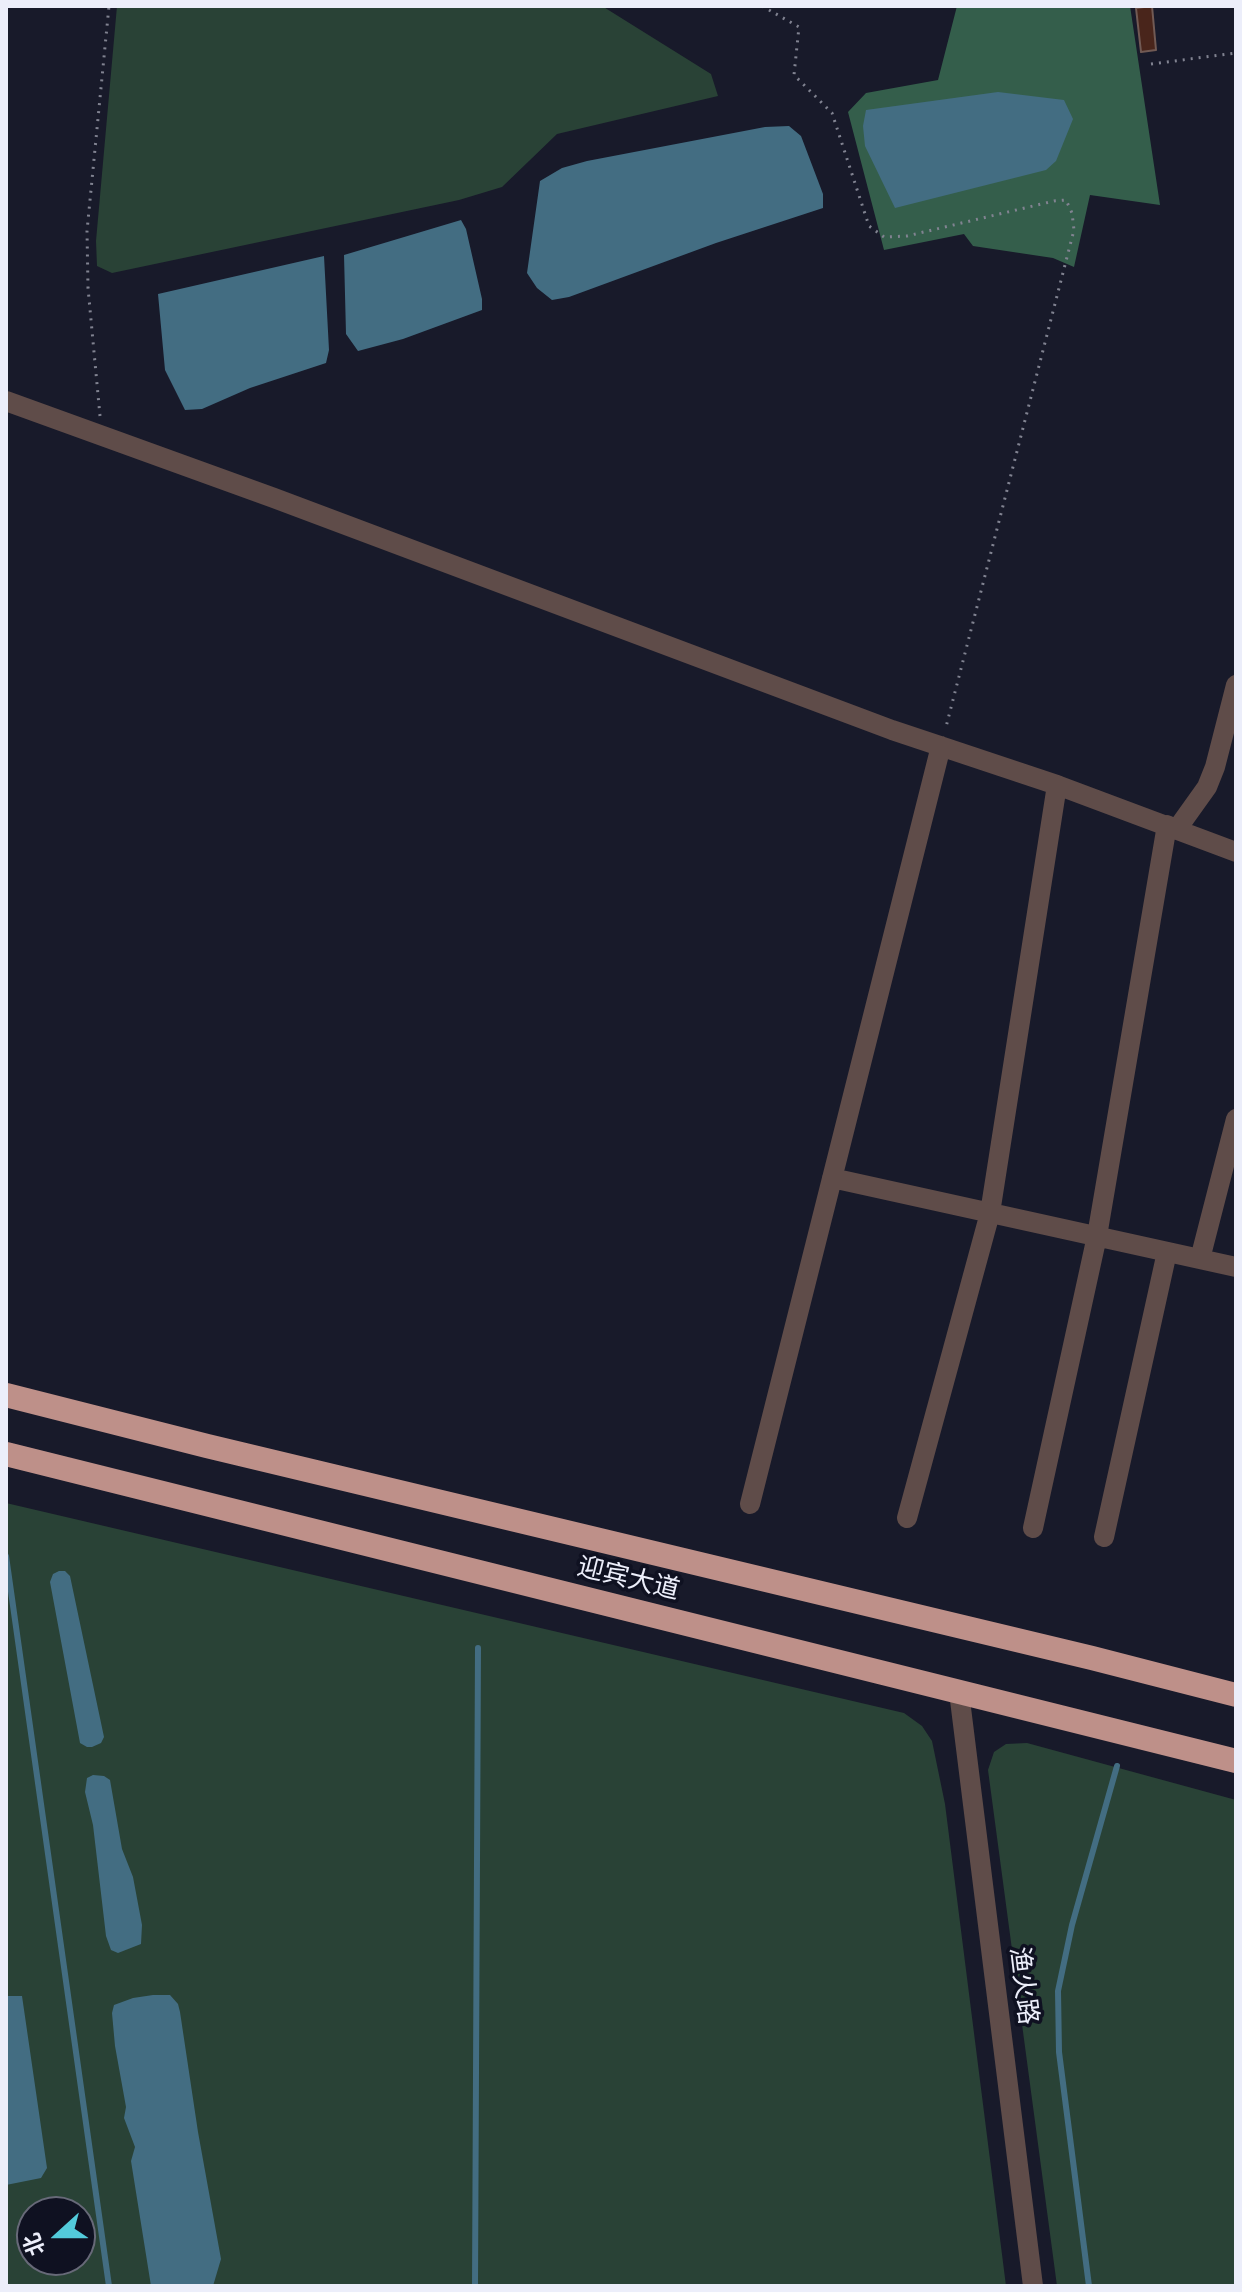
<!DOCTYPE html>
<html>
<head>
<meta charset="utf-8">
<style>
	body { margin:0 }
	#map { position:relative; width:1242px; height:2292px; overflow:hidden; background:#181a2a; font-family:"Sofia Sans Condensed","Noto Sans SC",sans-serif }
	canvas { display:block }
	.frame { position:absolute; inset:0; border:8px solid #eceefa; pointer-events:none }
	.north { position:absolute; left:16px; top:2196px; width:80px; height:80px; box-sizing:border-box; background:#0f1121; border:2px solid #676978; border-radius:50%; rotate:249deg; font-size:22px; font-weight:700; line-height:32px; text-align:center; color:#eceefa }
	.north::after { content:''; display:block; margin:auto; width:28px; height:36px; background:#53cbdb; clip-path:polygon(50% 0,100% 100%,50% 72%,0 100%) }
</style>
</head>
<body>
<div id="map">
<canvas width="1242" height="2292"></canvas>
<div class="frame"></div>
<div class="north">北</div>
</div>
<script>
const g = document.querySelector('canvas').getContext('2d');
g.lineJoin = 'round';
function paint(path, color) {
  g.fillStyle = color;
  g.fill(path, 'evenodd');
}
function poly(rows) {
  const path = new Path2D();
  for (const r of rows) {
    path.moveTo(r[0], r[1]);
    for (let i = 2; i < r.length; i += 2) path.lineTo(r[i], r[i + 1]);
  }
  return path;
}
function trace(path, color, width, dash) {
  g.strokeStyle = color;
  g.lineWidth = width;
  g.lineCap = dash ? 'butt' : 'round';
  g.setLineDash(dash || []);
  g.stroke(path);
}
function write(font, color, halo, rows, align = 'center') {
  g.font = font + ' "Sofia Sans Condensed","Noto Sans SC",sans-serif';
  g.lineWidth = 7;
  g.setLineDash([]);
  g.textBaseline = 'middle';
  g.strokeStyle = halo;
  g.fillStyle = color;
  for (const [text, x, y, turn = 0] of rows) {
    g.save();
    g.translate(x, y);
    g.rotate((+turn || 0) * Math.PI / 180);
    g.textAlign = isNaN(turn) ? turn : align;
    if (halo) g.strokeText(text, 0, 0);
    g.fillText(text, 0, 0);
    g.restore();
  }
}
const green = poly([
	[117,6,602,6,711,74,718,96,557,134,502,187,459,200,112,273,97,266,96,241],
	[6,1503,904,1713,922,1726,932,1741,945,1804,1006,2286,6,2286],
	[32,2212,80,2212,80,2260,32,2260],
	[1027,1743,1236,1800,1236,2286,1057,2286,988,1770,994,1752,1006,1744]
]);
const forest = poly([
	[957,6,1130,6,1160,205,1090,195,1074,267,1053,258,973,246,964,234,884,250,848,112,866,93,938,80]
]);
const water = poly([
	[998,92,1064,100,1073,119,1056,161,1046,170,895,208,865,146,863,126,866,110],
	[789,126,801,136,823,194,823,208,716,243,569,297,552,300,537,288,527,273,540,181,562,168,587,161,765,127],
	[461,220,466,229,482,299,482,310,403,339,358,351,346,334,344,255],
	[324,256,329,350,326,363,250,388,202,409,185,410,165,370,158,294],
	[59,1571,65,1571,70,1576,104,1737,101,1743,92,1747,87,1747,80,1743,50,1582,53,1574],
	[93,1775,104,1776,110,1780,122,1849,133,1877,142,1925,141,1944,118,1953,111,1950,106,1936,93,1825,85,1792,87,1778],
	[153,1995,170,1995,178,2004,180,2012,198,2132,221,2259,213,2286,151,2286,131,2161,135,2147,124,2118,126,2107,115,2046,112,2013,114,2005,133,1998],
	[6,1996,22,1996,47,2168,41,2178,6,2185]
]);
const stream = poly([
	[6,1556,109,2286],
	[475,2286,478,1648],
	[1089,2286,1059,2052,1058,1991,1072,1925,1117,1766]
]);
const building = poly([
	[1152,6,1156,50,1141,52,1136,8,1152,6]
]);
const path = poly([
	[762,6,799,27,794,75,832,113,869,226,884,237,907,236,1054,201,1066,200,1072,213,1074,230,946,727],
	[1151,64,1236,53],
	[100,416,88,288,87,231,109,6]
]);
const minor = poly([
	[6,401,274,498,892,730,1057,785,1236,852],
	[1177,829,1207,787,1215,767,1236,685],
	[832,1178,1236,1267],
	[1200,1259,1236,1119],
	[750,1504,941,746],
	[907,1518,990,1213,1057,785],
	[1033,1528,1097,1236,1167,825],
	[1104,1537,1167,1252],
	[959,1692,1033,2286]
]);
const highway = poly([
	[6,1395,207,1446,1092,1658,1236,1695],
	[6,1454,1236,1761]
]);
const streetNames = [
	["迎宾大道",628,1580,14],
	["渔火路",1022,1986,83]
];
paint(green, '#294236');
paint(forest, '#345e4b');
paint(water, '#436d82');
trace(stream, '#436d82', 6);
paint(building, '#49251b');
trace(building, '#715a54', 2);
trace(path, '#818391', 3, [2, 6]);
trace(minor, '#5f4c49', 20);
trace(highway, '#be9089', 24);
write('26px', '#eceefa', '#0f1121', streetNames);
</script>
</body>
</html>
